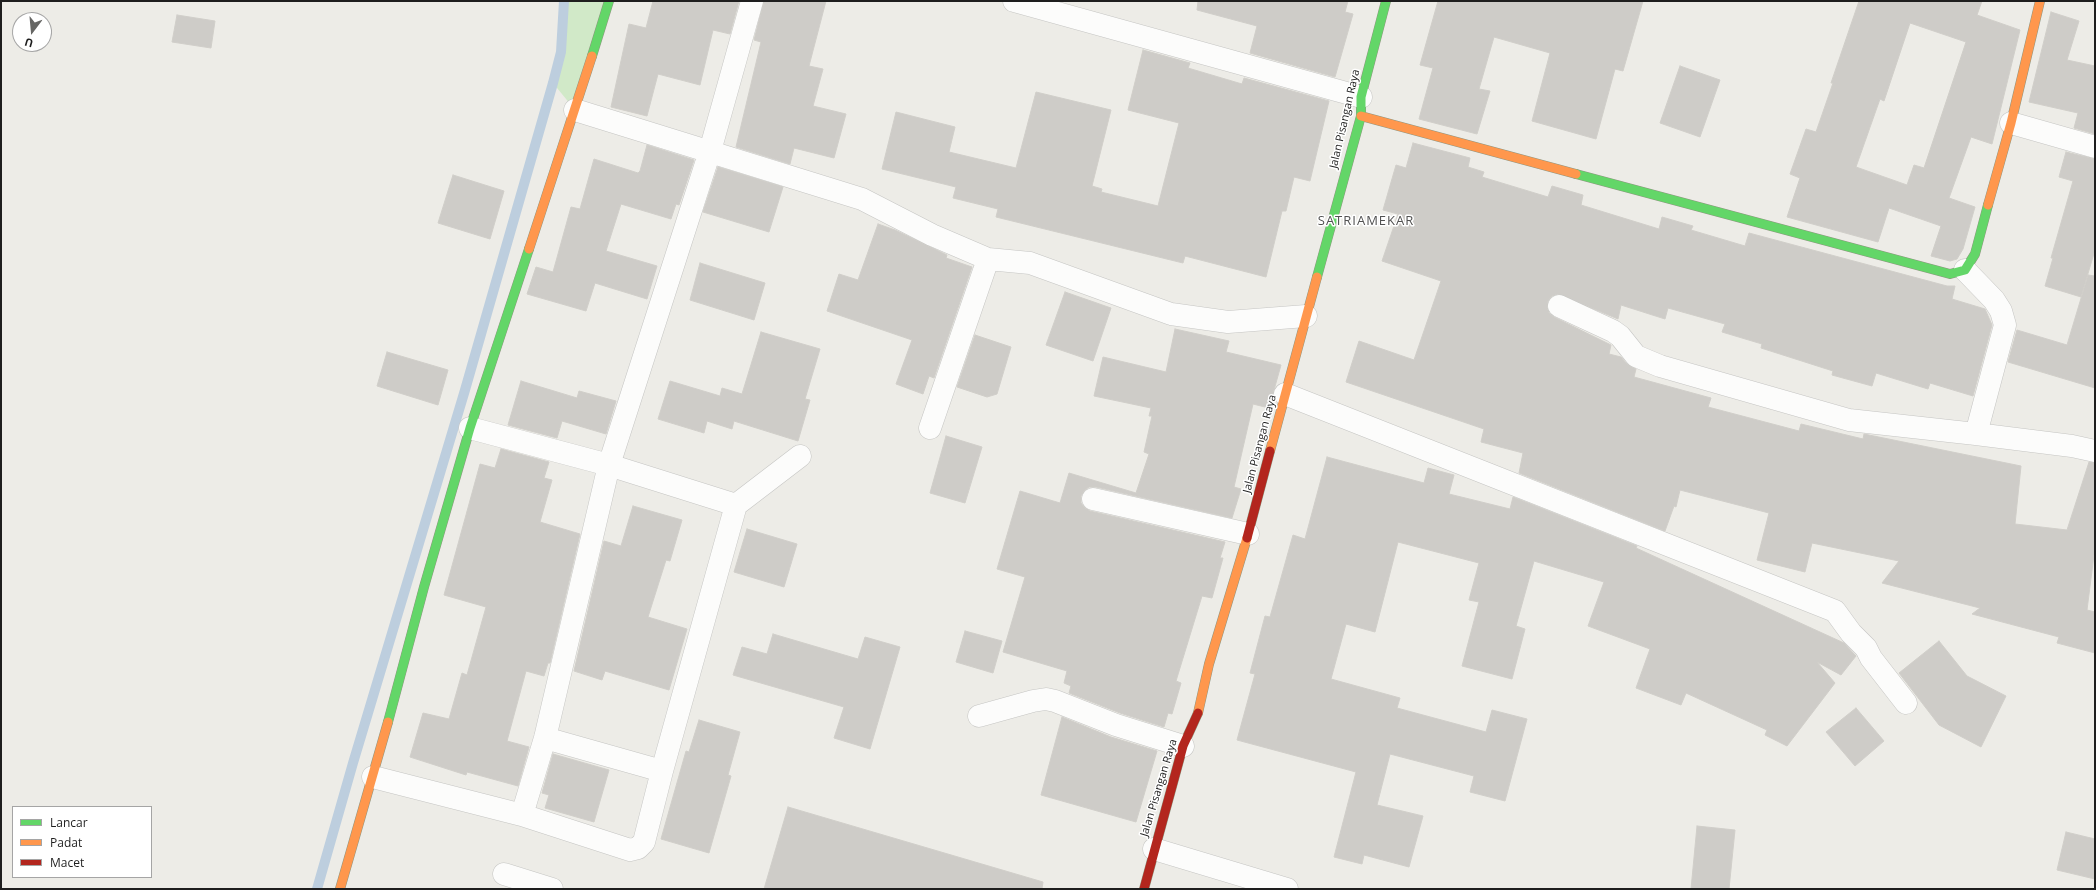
<!DOCTYPE html>
<html>
<head>
<meta charset="utf-8">
<style>
	body { margin:0 }
	#map { position:relative; width:2096px; height:890px; overflow:hidden; background:#edece7; font-family:"Open Sans",sans-serif }
	canvas { display:block }
	.frame { position:absolute; inset:0; border:2px solid #1e1e1e; pointer-events:none }
	.legend { position:absolute; left:12px; top:806px; width:140px; height:72px; box-sizing:border-box; background:#fff; border:1px solid #a5a5a5; margin:0; padding:5px 7px; list-style:none; font-size:12px; color:#1e1e1e }
	.legend li { display:flex; align-items:center; gap:8px; height:20px }
	.legend b { width:20px; border:1px solid #a5a5a5 }
	.north { position:absolute; left:12px; top:12px; width:40px; height:40px; box-sizing:border-box; background:#fff; border:1px solid #a5a5a5; border-radius:50%; rotate:196deg; font-size:11px; font-weight:700; line-height:16px; text-align:center; color:#1e1e1e }
	.north::after { content:''; display:block; margin:auto; width:14px; height:18px; background:#666664; clip-path:polygon(50% 0,100% 100%,50% 72%,0 100%) }
</style>
</head>
<body>
<div id="map">
<canvas width="2096" height="890"></canvas>
<div class="frame"></div>
<ul class="legend">
<li><b style="height:5px;background:#63d668"></b>Lancar</li>
<li><b style="height:5px;background:#ff974d"></b>Padat</li>
<li><b style="height:5px;background:#b3261e"></b>Macet</li>
</ul>
<div class="north">U</div>
</div>
<script>
const g = document.querySelector('canvas').getContext('2d');
g.lineJoin = 'round';
function paint(path, color) {
  g.fillStyle = color;
  g.fill(path, 'evenodd');
}
function poly(rows) {
  const path = new Path2D();
  for (const r of rows) {
    path.moveTo(r[0], r[1]);
    for (let i = 2; i < r.length; i += 2) path.lineTo(r[i], r[i + 1]);
  }
  return path;
}
function trace(path, color, width, dash) {
  g.strokeStyle = color;
  g.lineWidth = width;
  g.lineCap = dash ? 'butt' : 'round';
  g.setLineDash(dash || []);
  g.stroke(path);
}
function write(font, color, halo, rows, align = 'center') {
  g.font = font + ' "Open Sans",sans-serif';
  g.lineWidth = 3;
  g.setLineDash([]);
  g.textBaseline = 'middle';
  g.strokeStyle = halo;
  g.fillStyle = color;
  for (const [text, x, y, turn = 0] of rows) {
    g.save();
    g.translate(x, y);
    g.rotate((+turn || 0) * Math.PI / 180);
    g.textAlign = isNaN(turn) ? turn : align;
    if (halo) g.strokeText(text, 0, 0);
    g.fillText(text, 0, 0);
    g.restore();
  }
}
const grass = poly([
	[564,1,609,1,575,110,553,83,561,52]
]);
const stream = poly([
	[317,889,353,763,465,390,553,83,561,52,564,1]
]);
const building = poly([
	[653,1,739,1,730,34,713,30,700,85,658,74,647,116,611,107,629,24,646,28,653,1],
	[764,1,826,1,809,66,823,69,813,106,846,114,834,158,794,148,790,164,736,147,761,42,754,40,764,1],
	[1198,1,1348,1,1345,12,1353,14,1335,77,1250,53,1257,26,1197,10,1198,1],
	[1438,1,1643,1,1623,71,1615,69,1596,139,1532,121,1550,53,1494,37,1479,89,1490,91,1477,134,1419,119,1433,68,1420,65,1438,1],
	[1859,1,1982,1,1977,15,2020,30,1992,144,1971,137,1949,198,1975,207,1963,249,1957,259,1950,261,1931,256,1941,226,1889,208,1878,242,1787,217,1800,178,1790,174,1806,129,1816,132,1833,83,1831,83,1859,1],
	[1910,23,1966,42,1924,168,1914,165,1907,185,1856,167,1880,99,1884,101,1910,23],
	[2051,12,2079,21,2067,60,2095,66,2095,134,2074,128,2078,113,2029,102,2051,12],
	[177,15,215,21,211,48,172,42,177,15],
	[1143,50,1190,63,1188,68,1242,84,1244,78,1329,101,1310,181,1294,177,1286,211,1282,211,1266,277,1185,256,1183,263,996,217,998,209,953,198,956,187,882,169,896,112,955,127,949,152,1016,168,1036,92,1111,110,1092,186,1102,189,1101,192,1158,206,1179,123,1128,110,1143,50],
	[1680,66,1720,80,1700,137,1660,123,1680,66],
	[1413,143,1470,158,1468,167,1484,172,1482,177,1548,197,1552,186,1583,195,1581,205,1659,229,1662,217,1693,226,1691,230,1745,246,1749,233,1947,286,1955,286,1952,299,1985,309,1992,325,1973,396,1930,383,1928,389,1876,373,1872,386,1832,375,1833,371,1761,348,1762,344,1722,332,1725,324,1668,308,1665,319,1621,305,1618,319,1558,294,1552,296,1548,301,1547,307,1549,313,1554,317,1611,345,1609,354,1621,357,1627,364,1636,369,1634,377,1711,398,1708,407,1799,431,1801,424,1863,439,1864,434,2021,466,2015,524,2067,530,2089,462,2095,463,2095,547,2087,610,2095,612,2095,653,2057,643,2059,637,1972,614,1980,608,1882,583,1899,561,1812,543,1805,572,1757,560,1769,513,1680,490,1676,507,1674,506,1665,531,1519,473,1523,453,1481,442,1484,429,1346,382,1359,341,1414,360,1441,281,1382,261,1398,214,1383,210,1396,165,1406,168,1413,143],
	[647,145,694,160,679,205,676,204,671,219,621,204,606,251,657,266,647,299,595,283,586,311,527,294,536,267,553,272,571,207,580,209,594,159,638,173,640,171,647,145],
	[2066,152,2095,159,2095,250,2081,297,2045,286,2053,258,2051,258,2073,181,2059,177,2066,152],
	[718,167,783,187,769,232,703,212,718,167],
	[453,175,504,191,490,239,438,223,453,175],
	[878,224,895,230,947,255,946,258,972,267,934,378,929,376,923,394,896,384,912,340,827,311,839,274,858,280,878,224],
	[700,263,765,283,754,320,690,300,700,263],
	[2088,275,2095,276,2095,388,2008,362,2017,330,2067,345,2088,275],
	[1065,292,1111,308,1093,361,1046,345,1065,292],
	[1175,329,1229,341,1226,352,1281,365,1269,408,1253,404,1234,487,1241,489,1232,518,1096,487,1089,487,1084,491,1081,496,1081,503,1085,508,1090,511,1225,542,1220,558,1223,558,1212,598,1202,596,1176,681,1181,683,1172,714,1168,713,1164,727,1120,713,1069,693,1071,686,1064,683,1067,671,1003,652,1025,577,997,569,1020,491,1060,503,1069,473,1136,493,1149,454,1144,452,1152,416,1149,416,1151,408,1094,396,1103,357,1166,372,1175,329],
	[761,332,820,349,805,399,810,400,798,441,734,421,732,429,707,421,704,433,658,419,670,381,720,396,722,388,742,394,761,332],
	[975,335,1011,347,997,394,987,397,957,387,975,335],
	[387,352,448,370,438,405,377,386,387,352],
	[521,381,577,398,579,391,616,401,606,434,562,421,557,438,508,425,521,381],
	[946,436,982,447,965,503,930,493,946,436],
	[501,449,549,462,544,478,552,480,540,522,580,534,550,663,548,663,544,676,526,671,507,741,529,747,518,786,467,772,466,775,410,757,423,713,449,719,462,673,467,675,486,607,444,595,480,464,495,468,501,449],
	[1327,457,1424,483,1428,468,1454,475,1449,494,1510,509,1513,497,1637,546,1636,548,1844,643,1856,656,1841,675,1817,662,1835,683,1787,746,1765,735,1767,730,1686,693,1681,705,1636,688,1650,649,1588,626,1604,582,1534,561,1516,626,1525,629,1512,679,1462,666,1479,602,1469,600,1479,563,1398,542,1375,632,1346,624,1331,679,1400,698,1397,708,1486,732,1492,710,1527,719,1505,801,1470,792,1474,776,1390,754,1377,805,1423,816,1409,867,1364,855,1362,864,1334,857,1356,772,1237,740,1255,674,1250,673,1265,616,1270,617,1293,535,1305,539,1327,457],
	[633,506,682,520,670,561,666,560,648,617,687,629,669,690,605,671,602,680,574,671,604,541,621,546,633,506],
	[747,529,797,544,784,587,734,572,747,529],
	[965,631,1002,641,993,673,956,662,965,631],
	[773,634,858,659,865,637,900,647,870,749,834,738,844,707,733,675,742,647,767,654,773,634],
	[1939,641,1967,676,2006,696,1981,747,1939,725,1899,673,1939,641],
	[1856,708,1884,741,1855,766,1826,732,1856,708],
	[1062,717,1111,737,1157,751,1136,822,1041,795,1062,717],
	[699,720,740,732,728,775,731,776,709,853,661,839,686,751,689,752,699,720],
	[553,754,609,770,594,822,545,808,549,795,542,793,553,754],
	[788,807,1043,882,1042,889,764,889,788,807],
	[1697,826,1735,830,1729,889,1691,889,1697,826],
	[2066,832,2095,839,2095,879,2057,870,2066,832]
]);
const street = poly([
	[1014,1,1361,97],
	[575,110,862,199,932,235,988,259,1030,263,1171,314,1228,322,1306,316],
	[2011,123,2095,147],
	[1559,306,1613,331,1620,336,1636,356,1660,366,1849,420,1976,434,2005,325,2001,311,1994,300,1965,270],
	[1285,394,1835,611,1851,633,1866,648,1871,658,1906,703],
	[470,428,609,465,736,505,800,456],
	[930,428,988,259],
	[1976,434,2072,446,2095,451],
	[1093,499,1248,534],
	[979,716,1033,701,1046,699,1055,701,1116,725,1183,746],
	[545,738,662,771,736,505],
	[373,777,522,815,630,850,638,848,644,842,662,771],
	[522,815,545,738,609,465,710,151,752,1],
	[1154,849,1287,889],
	[504,874,552,889]
]);
const fast = poly([
	[592,56,609,1],
	[1576,174,1950,274,1965,270,1975,254,1988,205],
	[1317,277,1361,116,1361,97,1386,1],
	[388,722,424,587,470,428,529,249]
]);
const slow = poly([
	[1361,116,1576,174],
	[1988,205,2011,123,2040,1],
	[529,249,592,56],
	[1270,451,1317,277],
	[1198,713,1209,664,1247,538],
	[340,889,388,722]
]);
const jam = poly([
	[1247,538,1270,451],
	[1144,889,1183,746,1198,713]
]);
const streetNames = [
	["Jalan Pisangan Raya",1345,119,-77],
	["Jalan Pisangan Raya",1260,444,-75],
	["Jalan Pisangan Raya",1159,788,-73]
];
const quarterNames = [
	["SATRIAMEKAR",1366,221]
];
paint(grass, '#d1e9c8');
trace(stream, '#bdcede', 10);
paint(building, '#ceccc8');
trace(building, '#d0cec9', 1);
trace(street, '#c5c5c3', 23);
trace(fast, '#8f9680', 10);
trace(slow, '#8f9680', 10);
trace(jam, '#8f9680', 10);
trace(street, '#fcfcfb', 22);
trace(fast, '#63d668', 9);
trace(slow, '#ff974d', 9);
trace(jam, '#b3261e', 9);
write('11px', '#1e1e1e', '#fff', streetNames);
g.letterSpacing = '1px';
write('13px', '#515151', '#fff', quarterNames);
g.letterSpacing = '0px';
</script>
</body>
</html>
